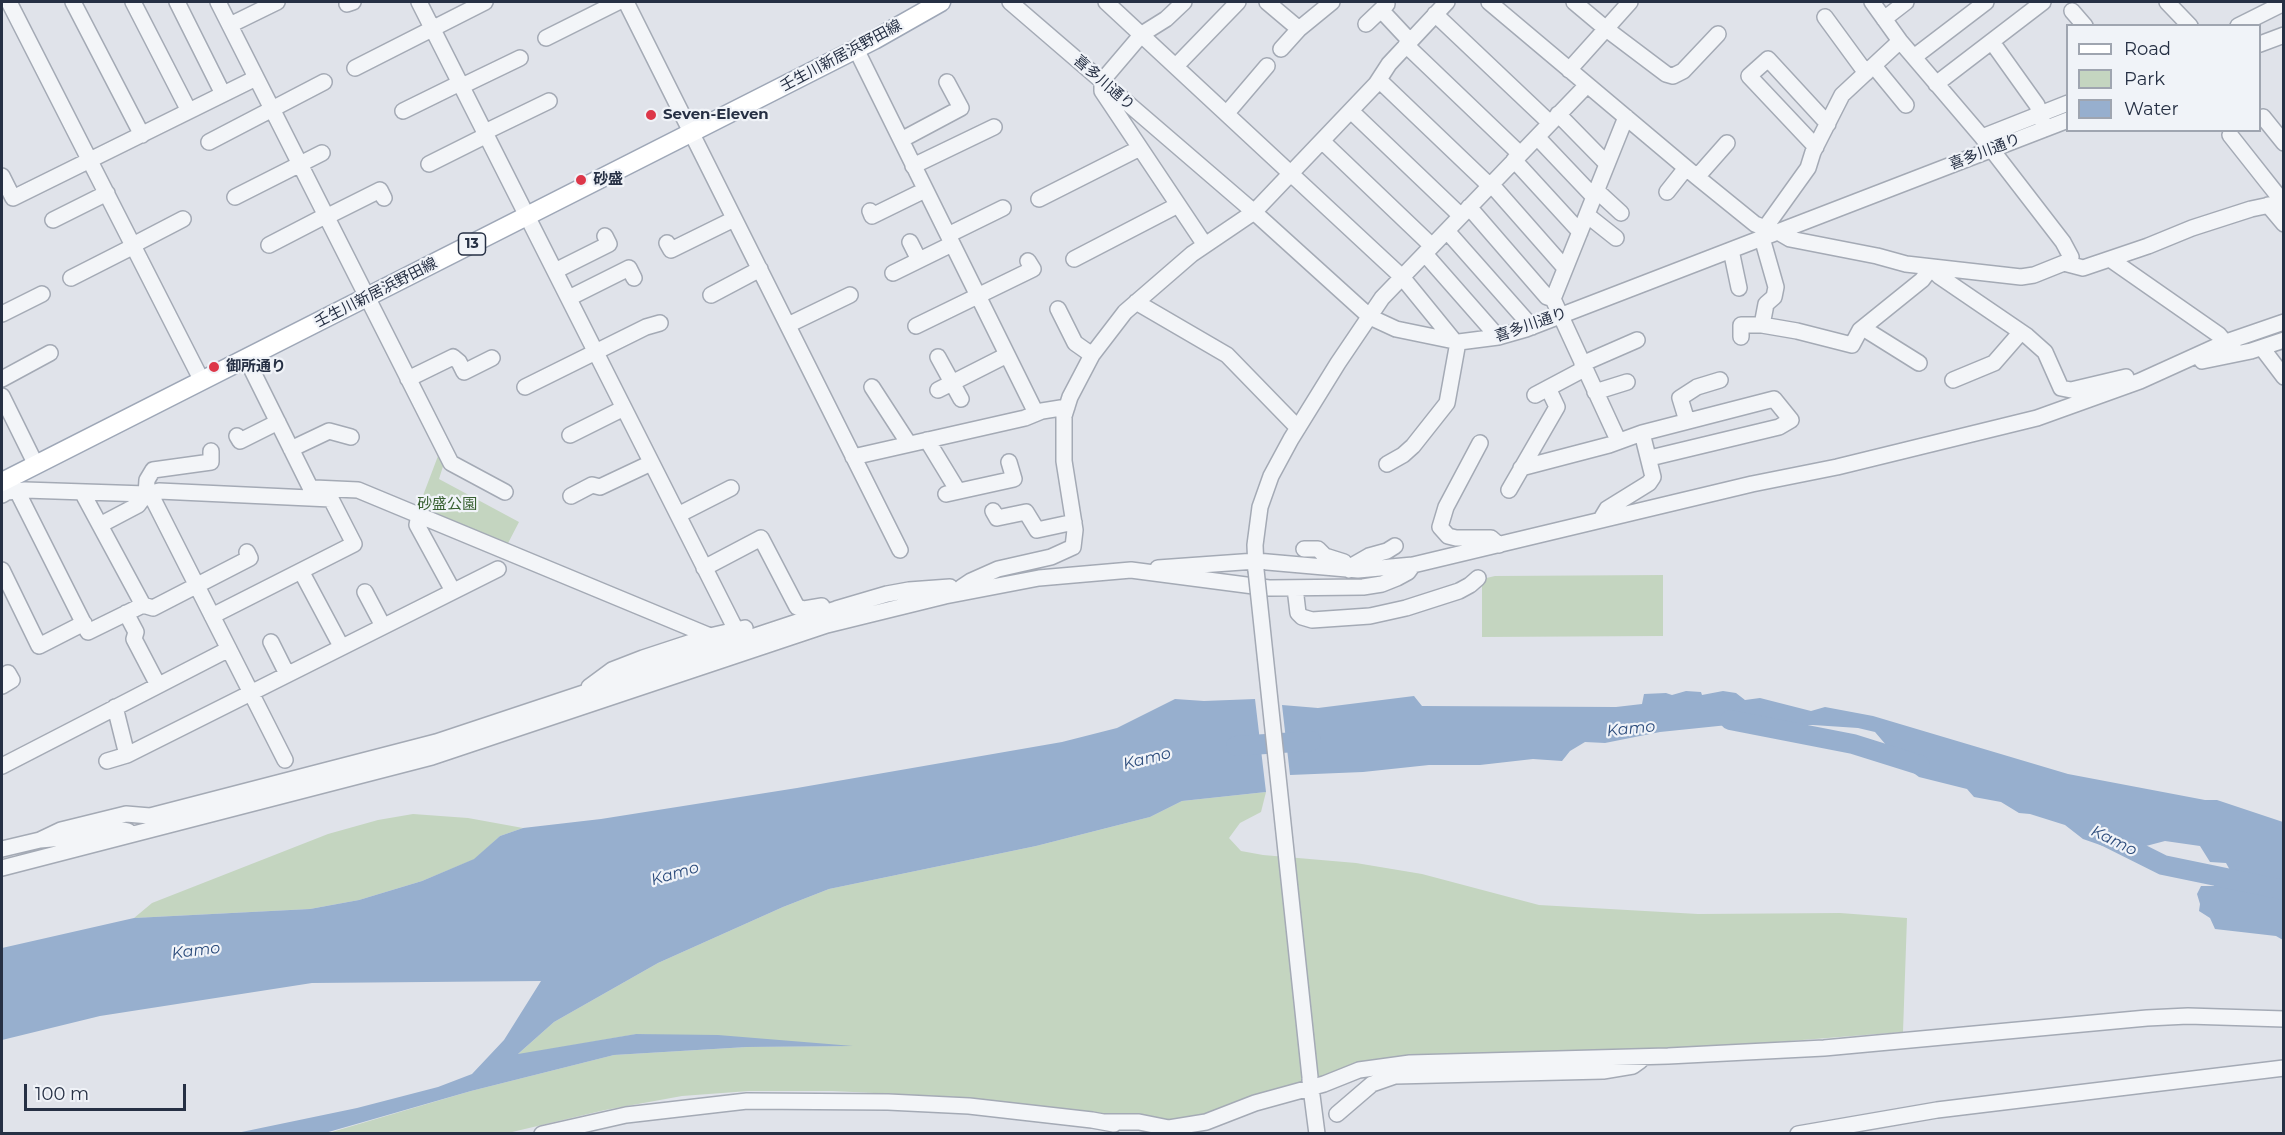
<!DOCTYPE html>
<html>
<head>
<meta charset="utf-8">
<style>
	body { margin:0 }
	#map { position:relative; width:2285px; height:1135px; overflow:hidden; background:#e0e3ea; font-family:Montserrat,sans-serif }
	canvas { display:block }
	.frame { position:absolute; inset:0; border:3px solid #263044; pointer-events:none }
	.legend { position:absolute; left:2066px; top:24px; width:195px; height:108px; box-sizing:border-box; background:#f0f3f8; border:2px solid #9fa5b0; margin:0; padding:8px 10px; list-style:none; font-size:18px; color:#263044 }
	.legend li { display:flex; align-items:center; gap:12px; height:30px }
	.legend b { width:30px; border:2px solid #9fa5b0 }
	.scale { position:absolute; left:24px; top:1084px; width:162px; height:27px; box-sizing:border-box; border:3px solid #263044; border-top:0; padding-left:8px; font-size:18px; line-height:21px; white-space:nowrap; color:#263044; -webkit-text-stroke:4px #f0f3f8; paint-order:stroke }
</style>
</head>
<body>
<div id="map">
<canvas width="2285" height="1135"></canvas>
<div class="frame"></div>
<ul class="legend">
<li><b style="height:8px;background:#fff"></b>Road</li>
<li><b style="height:16px;background:#c4d5c0"></b>Park</li>
<li><b style="height:16px;background:#97afce"></b>Water</li>
</ul>
<div class="scale">100 m</div>
</div>
<script>
const g = document.querySelector('canvas').getContext('2d');
g.lineJoin = 'round';
function paint(path, color) {
  g.fillStyle = color;
  g.fill(path, 'evenodd');
}
function poly(rows) {
  const path = new Path2D();
  for (const r of rows) {
    path.moveTo(r[0], r[1]);
    for (let i = 2; i < r.length; i += 2) path.lineTo(r[i], r[i + 1]);
  }
  return path;
}
function trace(path, color, width, dash) {
  g.strokeStyle = color;
  g.lineWidth = width;
  g.lineCap = dash ? 'butt' : 'round';
  g.setLineDash(dash || []);
  g.stroke(path);
}
function write(font, color, halo, rows, align = 'center') {
  g.font = font + ' Montserrat,"Noto Sans JP",sans-serif';
  g.lineWidth = 4.5;
  g.setLineDash([]);
  g.textBaseline = 'middle';
  g.strokeStyle = halo;
  g.fillStyle = color;
  for (const [text, x, y, turn = 0] of rows) {
    g.save();
    g.translate(x, y);
    g.rotate((+turn || 0) * Math.PI / 180);
    g.textAlign = isNaN(turn) ? turn : align;
    if (halo) g.strokeText(text, 0, 0);
    g.fillText(text, 0, 0);
    g.restore();
  }
}
const green = poly([
	[438,456,445,460,439,479,519,522,504,551,416,514],
	[1663,575,1663,636,1482,637,1482,579,1495,576],
	[1266,792,1261,812,1240,823,1229,838,1241,851,1263,855,1356,863,1422,874,1539,905,1698,914,1840,913,1907,918,1903,1032,1322,1078,1203,1118,1166,1123,957,1097,832,1091,749,1091,682,1096,605,1110,508,1133,325,1134,471,1091,614,1055,747,1047,843,1046,637,1034,517,1055,554,1022,658,963,783,907,829,889,1036,846,1150,817,1182,801],
	[413,814,468,818,523,828,500,836,475,859,422,881,359,900,310,909,134,918,152,903,328,834,378,820]
]);
const water = poly([
	[1686,691,1701,692,1702,695,1723,691,1736,693,1745,700,1760,698,1811,711,1825,707,1873,716,2068,774,2205,800,2217,800,2283,822,2283,940,2276,936,2215,929,2210,918,2199,911,2200,904,2197,894,2201,886,2214,886,2214,880,2225,883,2231,872,2226,863,2210,862,2200,846,2165,841,2146,846,2103,846,2083,839,2065,825,2030,814,2019,813,2001,802,1974,797,1967,789,1919,777,1904,766,1875,732,1858,728,1813,725,1728,725,1660,732,1605,743,1585,742,1570,751,1562,761,1533,759,1480,765,1429,765,1363,772,1290,775,1282,705,1318,708,1414,696,1422,706,1616,707,1642,704,1644,694,1666,693,1672,695],
	[1175,699,1204,701,1255,699,1266,792,1182,801,1150,817,1036,846,829,889,783,907,658,963,554,1022,518,1054,636,1034,718,1035,853,1046,747,1047,614,1055,471,1091,325,1133,232,1134,357,1108,438,1087,472,1074,504,1040,541,981,312,983,100,1016,2,1040,2,948,134,918,310,909,359,900,422,881,474,859,500,836,523,828,601,819,797,788,1062,742,1117,728]
]);
const river = poly([
	[1730,720,1853,744,1920,765],
	[1236,746,1311,741],
	[2101,834,2163,865,2284,890]
]);
const minor = poly([
	[9,2,202,381],
	[73,2,142,135],
	[133,2,189,111],
	[177,2,223,94],
	[218,2,451,463,505,492],
	[419,2,736,630],
	[626,2,900,550],
	[1010,2,1254,212,1370,317,1396,329,1459,342,1498,337,1526,329,2068,120],
	[1106,2,1402,277,1455,342],
	[1184,2,1166,19,1142,34,1102,81,1102,91,1205,245],
	[1267,2,1299,29,1332,2],
	[1489,2,1697,177,1755,224,1765,228,1768,235],
	[1574,2,1605,28,1666,74,1673,76,1683,71,1718,34],
	[1872,2,1900,41,1982,137,2063,242,2071,257,2069,263],
	[2167,2,2190,26],
	[347,4,353,2],
	[1381,10,1410,41],
	[2072,11,2085,26],
	[1435,14,1550,123],
	[1825,17,1866,73],
	[1884,19,1906,2],
	[1366,24,1387,4],
	[230,25,277,2],
	[2238,26,2284,3],
	[546,38,618,2],
	[1992,42,2037,105,2045,129],
	[2260,44,2284,35],
	[1406,45,1520,154],
	[856,49,1036,413],
	[1281,49,1299,29],
	[1914,57,1986,2],
	[1176,66,1238,2],
	[1874,66,1906,105],
	[355,68,485,2],
	[1569,70,1630,2],
	[1379,80,1490,186],
	[1936,84,2043,2],
	[462,86,520,58],
	[403,111,460,83],
	[1351,111,1461,216],
	[1227,113,1267,66],
	[1558,114,1607,164],
	[2263,117,2284,143],
	[485,132,549,101],
	[2230,135,2283,202],
	[1537,137,1594,197],
	[1982,137,2068,103],
	[901,140,961,108,947,82],
	[1322,141,1432,246],
	[209,142,324,82],
	[1816,147,1749,76,1768,59,1828,124],
	[1514,160,1580,232],
	[429,164,487,135],
	[913,166,994,127],
	[2,176,13,198,256,78],
	[1697,177,1727,143],
	[1491,184,1565,268],
	[1596,190,1621,213],
	[1667,192,1686,168],
	[235,197,322,153],
	[1039,199,1140,148],
	[2268,205,2284,224],
	[1469,207,1547,297,1553,299],
	[870,211,872,216,925,190],
	[1587,215,1616,238],
	[326,217,380,190,384,198],
	[53,220,107,193],
	[1765,228,1808,168,1813,152,1842,95,1900,41],
	[1447,231,1532,327],
	[1778,232,1790,239,1877,256,1906,264,2021,277,2034,275,2064,263,2083,268,2148,246,2192,228,2251,209,2284,202],
	[948,235,1003,208],
	[910,242,919,260],
	[667,243,671,250,734,219],
	[133,245,183,219],
	[269,245,325,216],
	[1731,250,1739,288],
	[1425,254,1498,337],
	[1074,259,1178,205],
	[2110,259,2219,335,2228,346,2233,346],
	[555,271,609,244,605,236],
	[893,273,952,244],
	[71,278,134,246],
	[711,295,760,269],
	[569,298,629,268,634,278],
	[1136,302,1227,355,1298,428],
	[1058,309,1075,343,1092,355],
	[2,314,42,294],
	[788,325,850,295],
	[1762,325,1766,304,1774,297,1776,287,1762,238],
	[916,326,1033,269,1028,261],
	[1863,328,1919,363],
	[1741,337,1741,325,1762,325,1797,331,1852,345,1860,330,1922,280,1931,268,1939,276,2027,336,2045,352,2061,388,2071,390,2126,377],
	[2262,348,2284,377],
	[938,357,961,399],
	[246,358,310,487,314,488,314,494],
	[2202,361,2251,351,2284,340],
	[1582,364,1637,340],
	[2,379,50,353],
	[408,379,453,357,459,362,464,372,492,358],
	[1953,380,1994,363,2021,332],
	[525,387,646,327,660,323],
	[872,387,909,444],
	[938,390,1007,355],
	[1595,392,1627,382],
	[1535,395,1584,369],
	[2,396,36,465],
	[1687,421,1680,398,1697,387,1720,380],
	[570,435,624,408],
	[237,436,240,441,278,422],
	[927,440,958,491],
	[1618,440,1553,299,1626,117],
	[1480,443,1446,507,1440,527,1448,536,1456,538,1491,538,1499,545],
	[291,449,329,431,351,437],
	[853,457,1025,418,1042,411,1067,407],
	[1387,464,1403,455,1413,446,1447,403,1458,342],
	[1521,468,1609,445,1642,433,1774,399,1791,420,1779,427,1650,458],
	[314,488,358,490,710,636],
	[1509,490,1557,407,1548,388],
	[17,491,88,632,143,605,153,608,250,558,247,552],
	[82,492,143,605],
	[146,494,154,501,285,760],
	[946,494,1014,479,1009,462],
	[2,495,7,492,25,490,146,494,159,491,331,499,354,544,212,616],
	[571,496,592,485,600,487,651,463],
	[993,511,997,518,1026,512,1037,530,1074,522],
	[419,515,417,525,453,591],
	[678,515,731,488],
	[1601,519,1607,509,1649,483,1653,477,1642,433],
	[100,525,138,505,146,494,147,480,153,470,211,462,211,451],
	[1304,549,1318,549,1325,556,1344,562,1349,570,1355,564,1369,556,1387,551,1395,546],
	[704,568,761,538,797,607,804,609,822,606],
	[1158,568,1256,561,1358,570,1413,565,1752,484,1837,467,2037,418,2140,381,2226,342,2284,322],
	[2,570,39,646,84,623],
	[1256,570,1255,545,1260,507,1271,476,1291,439,1338,363,1382,298,1587,85],
	[301,571,341,646],
	[1295,588,1298,613,1302,617,1312,620,1370,616,1406,608,1459,591,1470,585,1478,578],
	[962,590,962,587,971,581,998,569,1051,557,1073,547,1075,530,1064,461,1064,416,1070,397,1092,355,1125,312,1192,254,1254,212,1376,84,1389,64,1447,2],
	[365,592,383,626],
	[126,613,136,632,134,639,158,685],
	[271,642,287,674],
	[2,686,12,680,8,673],
	[589,687,612,670,643,658,710,636,745,628],
	[115,707,127,755],
	[107,761,127,755,498,569],
	[2,766,229,649],
	[40,840,61,830,126,814,150,816,436,742,836,609,887,594,909,590,950,587],
	[2,849,40,840,63,838,119,829,128,831],
	[2,868,432,757,827,625,945,596,1039,578,1131,570,1269,588,1363,587,1382,584,1397,578,1408,572,1413,565],
	[1310,1080,1317,1134],
	[1337,1114,1372,1084,1395,1076,1603,1071,1633,1066,1640,1061],
	[1104,1122,1139,1122,1169,1128,1206,1122,1255,1103,1324,1084,1359,1070,1410,1063,1668,1056,1824,1048,2147,1018,2188,1016,2284,1019],
	[542,1134,626,1115,747,1101,888,1102,969,1106,1092,1120,1114,1124],
	[1798,1134,1937,1110,2284,1068]
]);
const major = poly([
	[2,482,874,40,941,2]
]);
const minorBridge = poly([
	[1256,570,1310,1077]
]);
const markers = [
	[651,115,6,"#dd3749"],
	[581,180,6,"#dd3749"],
	[214,367,6,"#dd3749"]
];
const shields = [
	[472,244,27]
];
const shieldNames = [
	["13",472,244]
];
const streetNames = [
	["壬生川新居浜野田線",841,56,-28],
	["喜多川通り",1104,83,41],
	["喜多川通り",1985,152,-21],
	["壬生川新居浜野田線",376,293,-27],
	["喜多川通り",1531,325,-19]
];
const poiNames = [
	["Seven-Eleven",663,115],
	["砂盛",593,180],
	["御所通り",226,367]
];
const parkNames = [
	["砂盛公園",447,505]
];
const waterNames = [
	["Kamo",1631,729,-6],
	["Kamo",1147,759,-14],
	["Kamo",2114,841,26],
	["Kamo",675,874,-16],
	["Kamo",196,951,-7]
];
paint(green, '#c4d5c0');
paint(water, '#97afce');
trace(river, '#97afce', 20);
trace(minor, '#a4aab5', 18);
trace(major, '#9ea7b7', 21);
trace(minor, '#f3f5f8', 15);
trace(major, '#fff', 18);
trace(minorBridge, '#a4aab5', 18, []);
trace(minorBridge, '#f3f5f8', 15);
for (const [x, y, r, color] of markers) {
  const dot = new Path2D();
  dot.arc(x, y, r, 0, 2 * Math.PI);
  g.fillStyle = color;
  g.fill(dot);
  trace(dot, '#f0f3f8', 2);
}
for (const [x, y, w] of shields) {
  const box = new Path2D();
  box.roundRect(x - w / 2, y - 11, w, 22, 4.5);
  g.fillStyle = '#f0f3f8';
  g.fill(box);
  trace(box, '#263044', 1.5);
}
write('bold 14px', '#263044', null, shieldNames);
write('15px', '#263044', '#f0f3f8', streetNames);
write('bold 15px', '#263044', '#f0f3f8', poiNames, 'left');
write('15px', '#396132', '#f0f3f8', parkNames);
write('italic 16px', '#2c4c7c', '#f0f3f8', waterNames);
</script>
</body>
</html>
